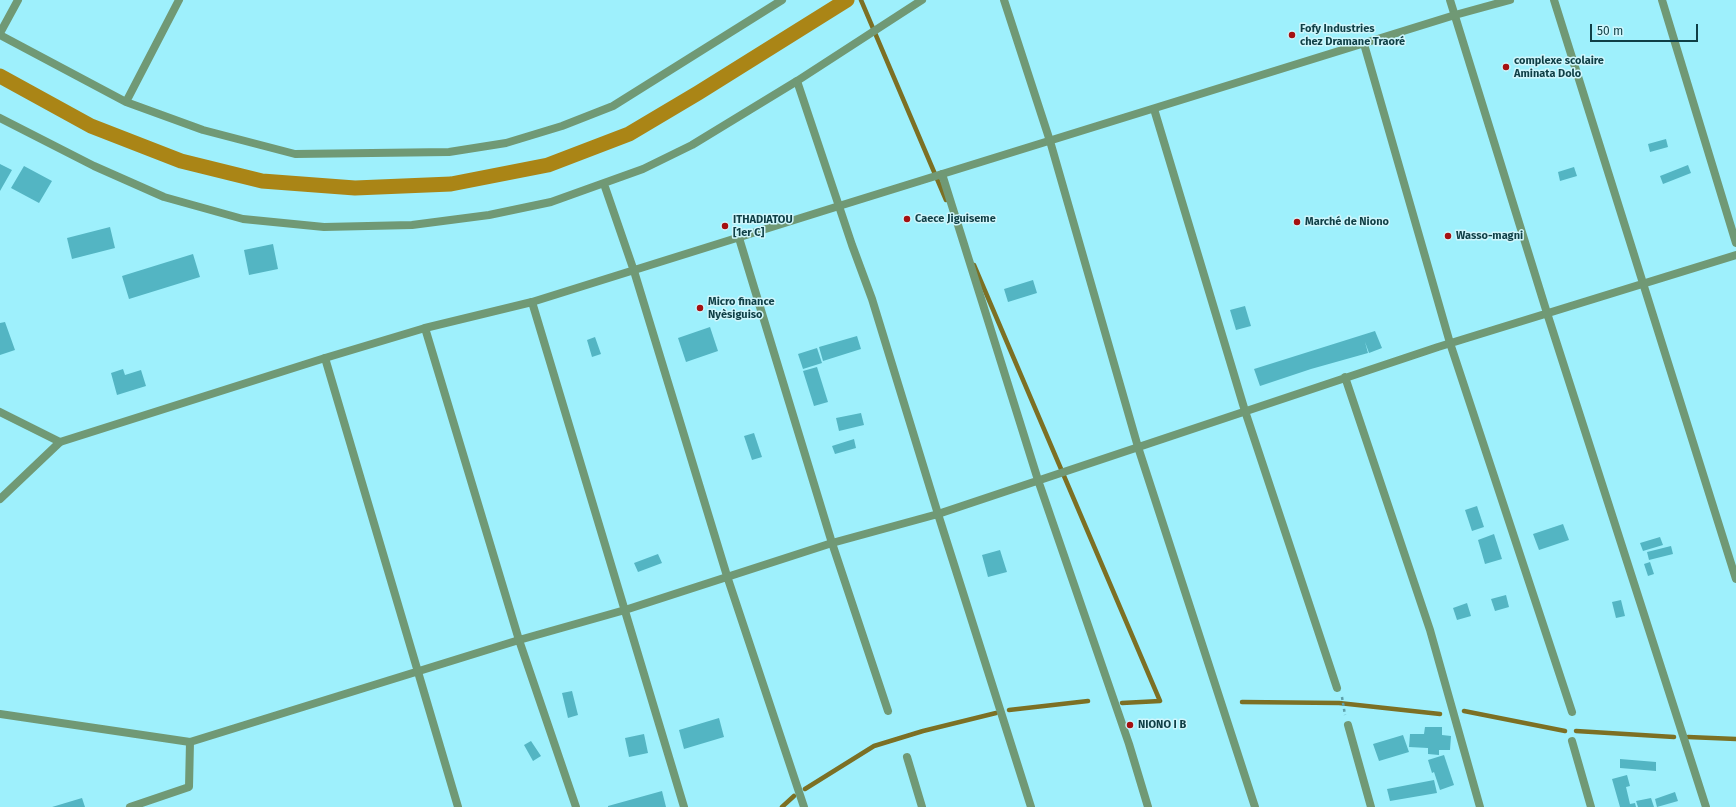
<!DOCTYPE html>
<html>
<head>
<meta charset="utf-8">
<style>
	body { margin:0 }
	#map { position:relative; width:1736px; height:807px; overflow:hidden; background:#9ef0fc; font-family:"Fira Sans",sans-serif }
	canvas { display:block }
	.scale { position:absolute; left:1590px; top:24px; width:108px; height:18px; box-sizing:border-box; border:2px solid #0f3f46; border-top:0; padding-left:5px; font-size:12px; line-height:14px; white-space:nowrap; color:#0f3f46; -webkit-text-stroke:3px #cff6fc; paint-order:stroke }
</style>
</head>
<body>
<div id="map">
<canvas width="1736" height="807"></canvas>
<div class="scale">50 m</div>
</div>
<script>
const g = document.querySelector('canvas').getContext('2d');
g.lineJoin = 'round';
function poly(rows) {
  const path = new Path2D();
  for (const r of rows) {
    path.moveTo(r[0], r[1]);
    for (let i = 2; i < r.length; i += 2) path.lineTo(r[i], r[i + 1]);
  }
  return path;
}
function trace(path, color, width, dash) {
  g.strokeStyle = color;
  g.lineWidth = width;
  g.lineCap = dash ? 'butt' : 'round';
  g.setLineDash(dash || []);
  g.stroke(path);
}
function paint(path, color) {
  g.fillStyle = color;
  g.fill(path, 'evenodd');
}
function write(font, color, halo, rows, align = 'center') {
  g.font = font + ' "Fira Sans",sans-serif';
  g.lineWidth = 3;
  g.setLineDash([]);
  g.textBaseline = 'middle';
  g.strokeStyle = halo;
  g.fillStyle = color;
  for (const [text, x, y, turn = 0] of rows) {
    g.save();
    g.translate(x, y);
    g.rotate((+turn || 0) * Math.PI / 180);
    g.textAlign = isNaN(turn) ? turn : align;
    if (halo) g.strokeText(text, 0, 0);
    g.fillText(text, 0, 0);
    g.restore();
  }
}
const stream = poly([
	[861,0,946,200],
	[974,265,1160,701,1122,703],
	[1242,702,1339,703,1440,714],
	[1009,710,1088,701],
	[1464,711,1565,731],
	[1576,731,1674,737],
	[1688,737,1736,739],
	[805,789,874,746,923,731,996,713],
	[782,807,794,796]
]);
const canal = poly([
	[0,76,91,126,181,161,262,181,355,188,451,184,548,165,629,134,698,93,847,0]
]);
const building = poly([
	[1666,139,1668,147,1650,152,1648,144],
	[0,164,12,170,0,191],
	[1688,165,1691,173,1663,184,1660,176],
	[24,166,52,181,39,203,11,188],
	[1574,167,1577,176,1560,181,1558,172],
	[110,227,115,248,72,259,67,238],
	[273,244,278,269,249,275,244,250],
	[193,254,200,277,129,299,122,276],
	[1033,280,1037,293,1008,302,1004,289],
	[1245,306,1251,326,1236,330,1230,310],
	[5,322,15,350,0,355,0,323],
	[710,327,718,351,686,362,678,338],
	[1375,331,1382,348,1369,353,1365,342,1368,353,1311,369,1260,386,1254,369],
	[857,336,861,349,823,361,819,347],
	[595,337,601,354,592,357,587,340],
	[817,348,822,363,803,369,798,354],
	[817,367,828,402,814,406,803,371],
	[123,369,125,375,141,370,146,386,117,395,111,373],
	[861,413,864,425,839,431,836,418],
	[754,433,762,457,752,460,744,436],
	[854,439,856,448,835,454,832,446],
	[1477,506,1484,527,1472,531,1465,510],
	[1563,524,1569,540,1539,550,1533,534],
	[1494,534,1502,559,1485,564,1478,540],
	[1660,537,1663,545,1643,551,1640,543],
	[1671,546,1673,554,1649,560,1647,552],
	[1000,550,1007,572,988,577,982,555],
	[658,554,662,563,638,572,634,563],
	[1650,562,1654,574,1648,576,1644,564],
	[1506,595,1509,607,1495,611,1491,599],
	[1621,600,1625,616,1616,618,1612,602],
	[1467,603,1471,616,1457,620,1453,608],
	[572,691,578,715,568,718,562,693],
	[719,718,724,737,684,749,679,730],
	[1425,727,1442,727,1442,735,1451,736,1450,750,1439,750,1439,755,1428,754,1428,748,1409,747,1410,734,1424,734],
	[644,734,648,753,629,757,625,738],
	[1403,735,1409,752,1379,761,1373,744],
	[531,741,541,756,533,761,524,745],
	[1444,755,1454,785,1440,790,1434,772,1432,773,1428,760],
	[1620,759,1656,762,1656,771,1620,768],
	[1627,775,1630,786,1626,787,1630,804,1635,803,1636,807,1620,807,1612,779],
	[1434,780,1437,793,1390,801,1387,789],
	[662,791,666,807,608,807,608,806],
	[1675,792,1678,801,1657,807,1655,799],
	[82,798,85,807,52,807],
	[1651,798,1654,807,1638,807,1636,801]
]);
const path = poly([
	[1342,697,1345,715]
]);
const minor = poly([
	[1004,0,1050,141,1138,447,1255,807],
	[1450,0,1547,313,1706,807],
	[1554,0,1736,579],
	[1662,0,1736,243],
	[0,33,18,0],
	[0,35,126,102,203,130,295,154,449,152,506,143,562,126,613,106,782,0],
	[1364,44,1450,343,1572,712],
	[797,81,852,245,872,299,938,514,1031,807],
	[126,102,179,0],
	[1154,109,1245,411,1337,688],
	[942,174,1038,480,1129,744,1148,807],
	[739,238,832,543,888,711],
	[634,271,727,576,804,807],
	[532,302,684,807],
	[425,328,519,640,576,807],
	[325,358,458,807],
	[1345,377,1430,630,1480,807],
	[0,412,60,442],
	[0,714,190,742,519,640,625,610,832,543,938,514,1438,347,1736,255],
	[1348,725,1371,807],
	[1572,741,1591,807],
	[907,757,922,807],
	[130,807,189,787,190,742]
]);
const tertiary = poly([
	[0,118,94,166,164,197,243,219,324,227,412,225,489,215,551,202,643,169,692,145,797,81,922,0],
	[604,184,634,271],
	[0,499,60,442,325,358,425,328,532,302,839,206,1455,15,1510,0]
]);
const markers = [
	[1292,35,4,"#a51011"],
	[1506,67,4,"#a51011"],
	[907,219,4,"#a51011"],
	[1297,222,4,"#a51011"],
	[725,226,4,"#a51011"],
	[1448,236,4,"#a51011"],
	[700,308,4,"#a51011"],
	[1130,725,4,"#a51011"]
];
const poiNames = [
	["Fofy Industries",1300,29],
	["chez Dramane Traoré",1300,42],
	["complexe scolaire",1514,61],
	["Aminata Dolo",1514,74],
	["Caece Jiguiseme",915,219],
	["ITHADIATOU",733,220],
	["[1er C]",733,233],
	["Marché de Niono",1305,222],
	["Wasso-magni",1456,236],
	["Micro finance",708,302],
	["Nyèsiguiso",708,315],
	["NIONO I B",1138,725]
];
trace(stream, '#7c7024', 4.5);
trace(canal, '#aa8516', 15);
paint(building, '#53b5c3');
trace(path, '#5ea1ab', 2.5, [3, 3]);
trace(minor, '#709975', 8);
trace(tertiary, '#709975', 8);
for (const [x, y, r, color] of markers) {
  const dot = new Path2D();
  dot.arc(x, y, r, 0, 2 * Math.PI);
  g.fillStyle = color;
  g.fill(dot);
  trace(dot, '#cff6fc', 1.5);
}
write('bold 11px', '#0f3f46', '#cff6fc', poiNames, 'left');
</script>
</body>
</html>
